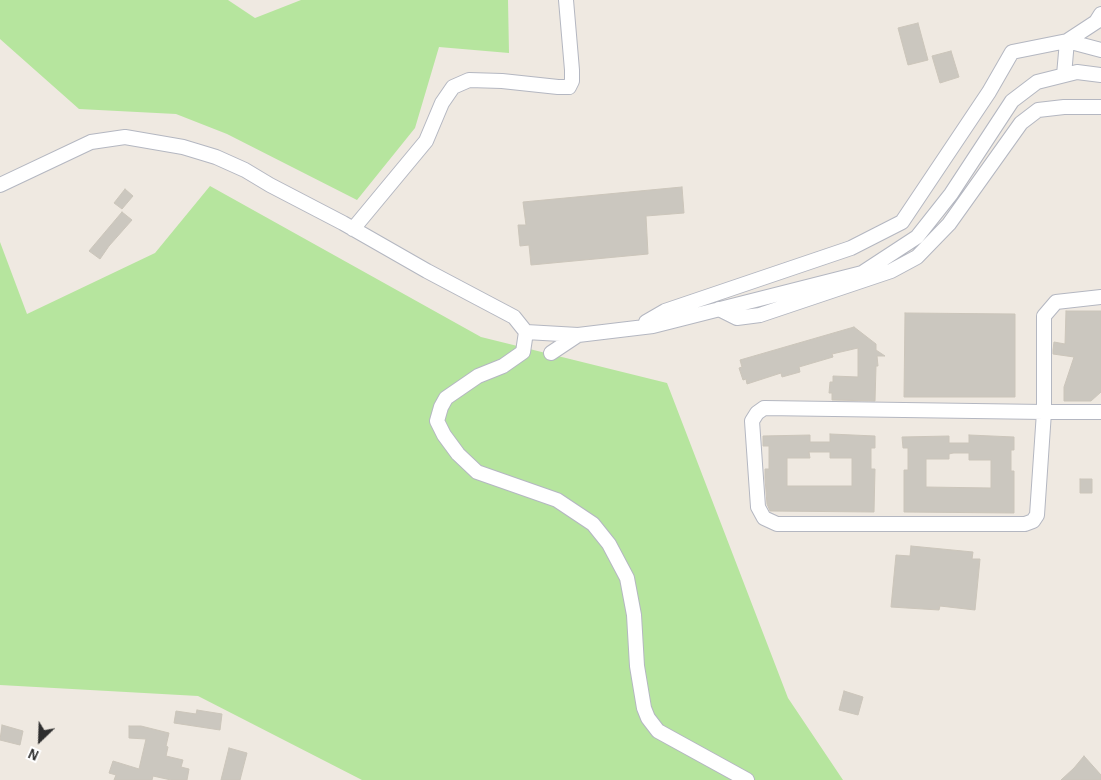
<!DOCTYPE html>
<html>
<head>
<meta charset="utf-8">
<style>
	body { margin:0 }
	#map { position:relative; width:1101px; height:780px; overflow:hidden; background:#efe9e1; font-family:"Alegreya Sans",sans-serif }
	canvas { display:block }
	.north { position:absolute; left:15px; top:715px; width:50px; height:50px; -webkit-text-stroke:4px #fff; paint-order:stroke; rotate:204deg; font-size:14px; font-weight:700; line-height:20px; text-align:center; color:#2e2e2e }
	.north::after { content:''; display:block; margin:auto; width:18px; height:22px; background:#2e2e2e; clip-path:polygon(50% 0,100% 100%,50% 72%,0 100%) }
</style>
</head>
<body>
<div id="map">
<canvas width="1101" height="780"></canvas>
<div class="north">N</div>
</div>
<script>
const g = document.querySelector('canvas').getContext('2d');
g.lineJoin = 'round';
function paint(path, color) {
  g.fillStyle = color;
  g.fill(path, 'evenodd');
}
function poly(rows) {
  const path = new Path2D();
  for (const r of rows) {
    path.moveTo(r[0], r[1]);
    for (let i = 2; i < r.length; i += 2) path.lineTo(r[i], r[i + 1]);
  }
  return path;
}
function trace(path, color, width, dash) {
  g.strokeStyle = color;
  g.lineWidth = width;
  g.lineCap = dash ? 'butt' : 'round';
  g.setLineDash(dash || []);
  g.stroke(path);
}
const green = poly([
	[0,0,228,0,255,18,301,0,508,0,509,53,439,47,415,128,357,200,227,134,176,114,79,109,0,39],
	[210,186,481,337,667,383,788,698,843,780,362,780,198,696,0,685,0,242,27,314,155,253]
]);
const building = poly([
	[918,23,928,60,908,65,898,28,918,23],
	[951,51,959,77,940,83,932,56,951,51],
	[682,187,684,213,646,216,648,254,531,265,529,245,520,246,518,225,526,225,523,202,682,187],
	[125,189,133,196,122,209,114,203,125,189],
	[122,212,132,220,109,246,100,259,89,251,122,212],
	[1066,311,1101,311,1101,392,1091,401,1064,401,1064,387,1074,357,1053,354,1053,350,1054,342,1065,344,1066,311],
	[905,313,1015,314,1015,397,904,397,905,313],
	[854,327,876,344,876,350,885,356,877,356,878,366,876,366,875,401,832,400,832,393,829,393,830,382,833,382,833,376,858,377,858,348,832,354,833,357,799,367,800,372,782,377,781,373,747,384,746,379,743,380,739,368,742,367,740,360,854,327],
	[830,434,875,436,875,448,871,448,871,469,875,469,874,512,770,511,767,504,765,478,765,469,769,469,769,446,763,446,763,436,810,435,810,442,830,442,830,434],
	[809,452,830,452,830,458,852,458,852,486,787,486,787,458,810,458,809,452],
	[969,435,1014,437,1014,450,1011,450,1011,471,1014,471,1014,513,904,512,904,470,908,470,908,448,903,448,902,437,949,436,949,443,969,443,969,435],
	[953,453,969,453,969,460,991,460,991,488,926,487,926,459,949,459,949,454,953,453],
	[1080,479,1092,479,1092,493,1080,493,1080,479],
	[911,546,973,552,972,559,980,559,975,610,940,606,939,610,891,607,896,555,910,556,911,546],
	[844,691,863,697,858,715,839,710,844,691],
	[197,710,222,714,220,730,174,723,176,711,196,714,197,710],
	[2,725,23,731,20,745,0,740,2,725],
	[129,726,141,726,169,733,166,746,168,747,166,756,183,760,181,767,189,769,187,780,171,780,153,776,152,780,114,780,116,775,109,773,113,761,139,769,146,739,129,738,129,726],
	[229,748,247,753,240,780,221,780,229,748],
	[1084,756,1101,775,1101,780,1061,780,1074,768,1084,756]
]);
const minor = poly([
	[1064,75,1067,41,1096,22,1101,14],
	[0,185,91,142,125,137,183,147,216,157,245,170,270,185,343,223,427,271,514,317,526,332,523,352,503,366,478,376,446,398,441,407,437,421,444,435,458,454,477,472,557,500,593,524,609,544,627,578,634,615,637,666,644,708,648,718,658,731,747,780],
	[353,229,426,141,442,103,453,87,469,80,502,81,558,87,569,87,572,81,572,70,566,0],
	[1101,297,1056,302,1044,316,1044,412,1037,515,1033,521,1025,524,777,524,764,518,758,507,752,421,757,413,764,408,1044,412,1101,412],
	[719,309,737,318,760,315,891,271,917,257,949,224,1021,123,1038,110,1064,107,1101,107],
	[646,322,665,311,851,248,902,222,989,92,1012,52,1067,41,1101,50],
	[526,332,578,335,653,326,862,273,917,237,951,194,1012,101,1037,82,1077,72,1101,75],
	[551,353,578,335]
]);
paint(green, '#b6e59e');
paint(building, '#cbc7bf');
trace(building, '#cbc5ba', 1);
trace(minor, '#b4b7c1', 16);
trace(minor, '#fff', 14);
</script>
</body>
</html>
